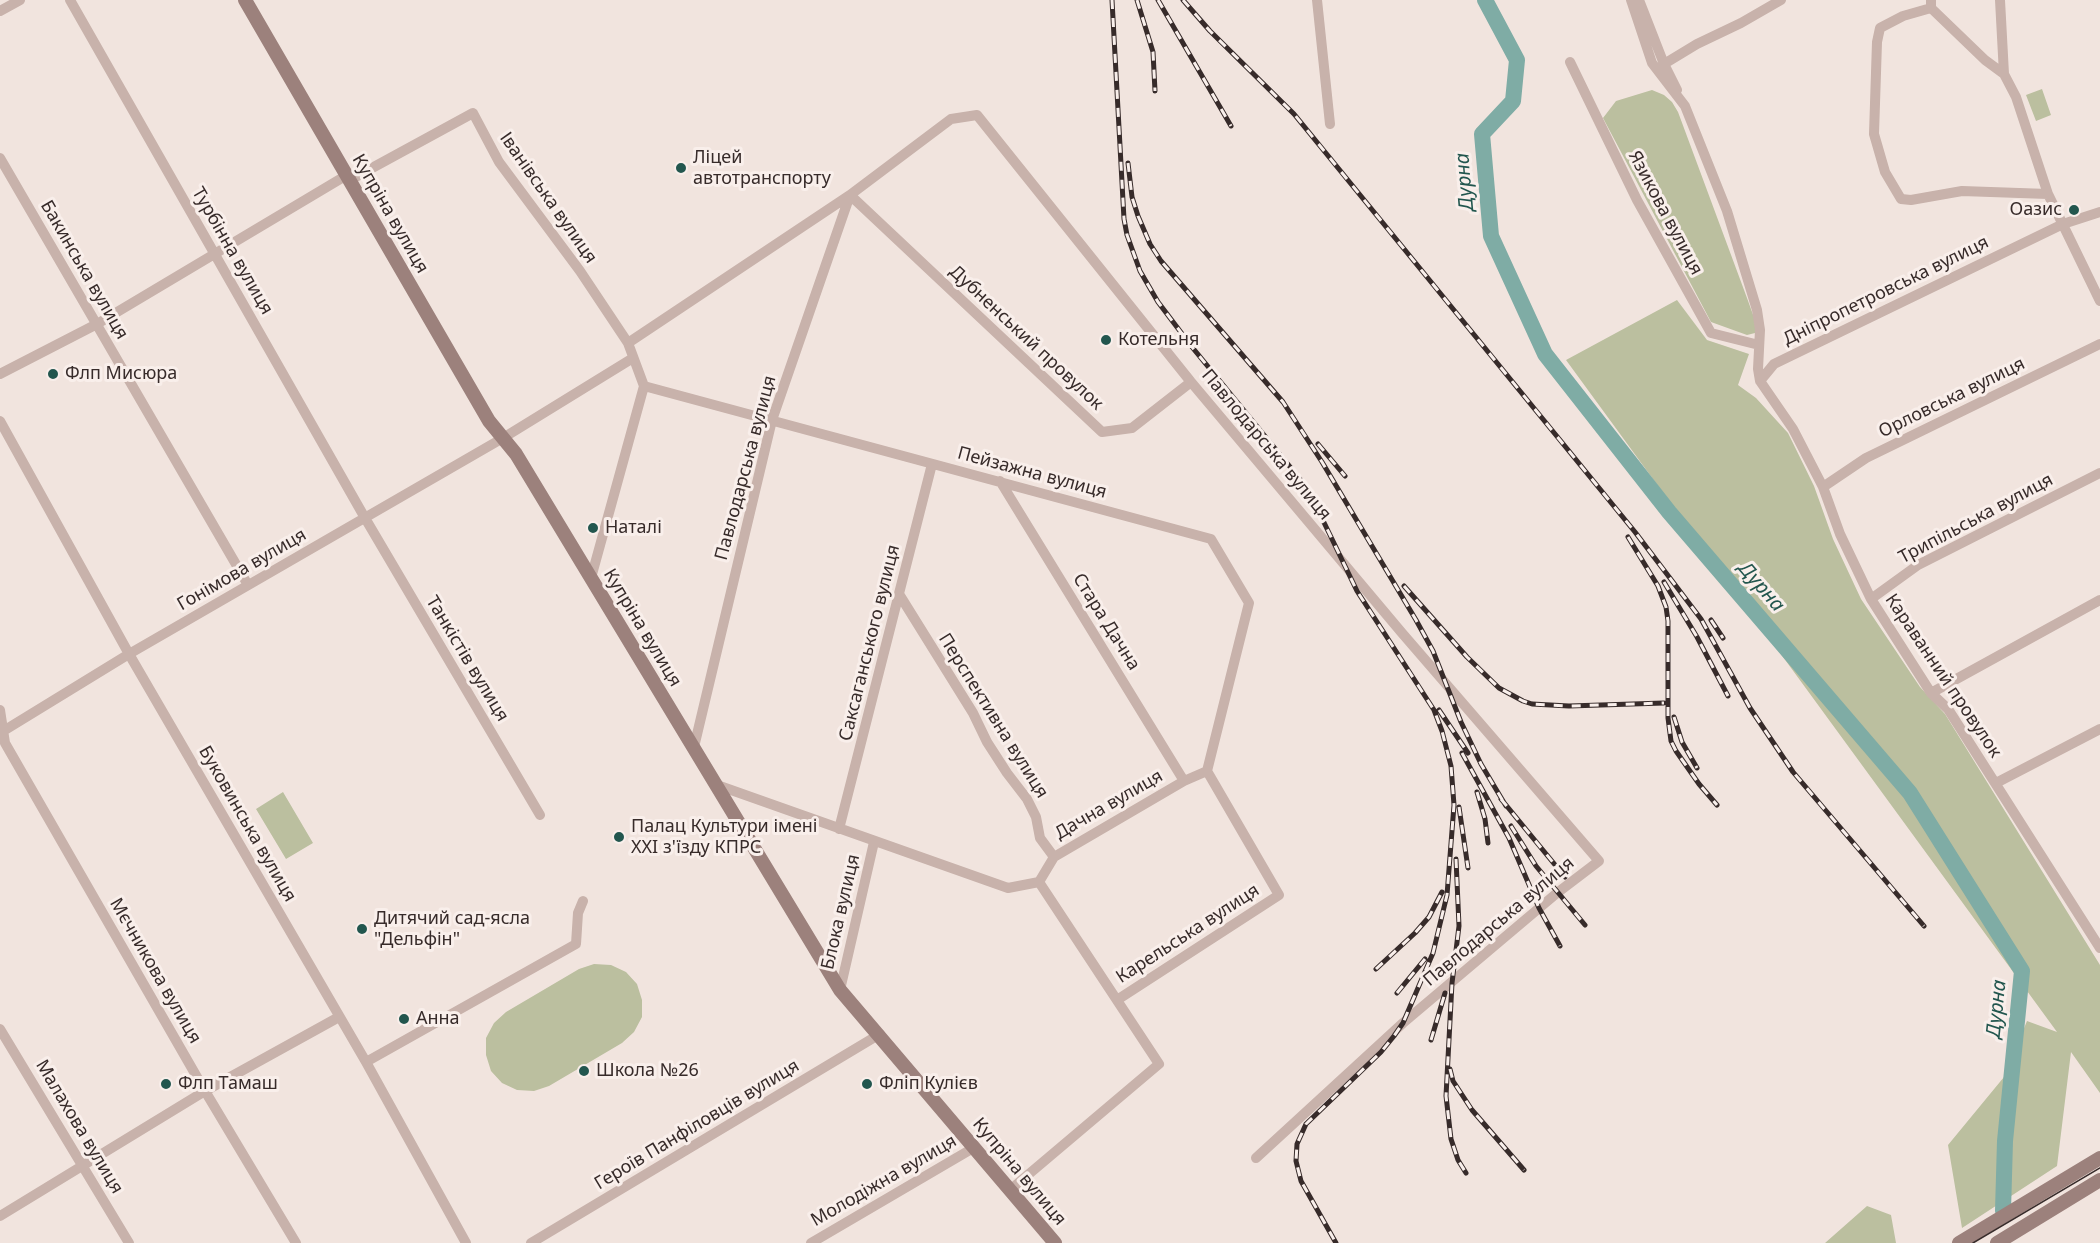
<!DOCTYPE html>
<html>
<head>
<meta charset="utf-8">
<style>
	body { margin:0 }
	canvas { display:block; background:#f1e4de }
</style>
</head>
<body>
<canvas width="2100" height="1243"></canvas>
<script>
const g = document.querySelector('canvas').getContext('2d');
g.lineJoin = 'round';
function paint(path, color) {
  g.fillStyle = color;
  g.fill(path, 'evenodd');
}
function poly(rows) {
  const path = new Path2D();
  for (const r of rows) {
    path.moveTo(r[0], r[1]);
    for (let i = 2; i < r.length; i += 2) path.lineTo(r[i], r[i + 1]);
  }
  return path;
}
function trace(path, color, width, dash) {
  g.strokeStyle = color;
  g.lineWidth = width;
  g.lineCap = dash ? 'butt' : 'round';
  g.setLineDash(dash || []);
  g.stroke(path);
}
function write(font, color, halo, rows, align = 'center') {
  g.font = font + ' "Noto Sans",sans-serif';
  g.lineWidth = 6;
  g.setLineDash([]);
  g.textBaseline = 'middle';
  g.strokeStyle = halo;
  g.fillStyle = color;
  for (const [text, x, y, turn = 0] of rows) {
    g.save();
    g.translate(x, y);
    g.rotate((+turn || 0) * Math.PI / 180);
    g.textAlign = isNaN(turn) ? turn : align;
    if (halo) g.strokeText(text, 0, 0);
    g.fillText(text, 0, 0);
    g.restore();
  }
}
const green = poly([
	[2042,89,2051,115,2036,121,2026,95],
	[1652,90,1664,95,1672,102,1678,112,1747,298,1756,323,1755,333,1747,335,1711,322,1603,118,1616,101],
	[1677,300,1707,340,1749,354,1738,385,1756,398,1788,433,1814,486,1833,539,1861,599,1920,687,1945,714,2100,965,2100,1093,2071,1052,2057,1166,1962,1228,1948,1145,2004,1077,2027,1021,2057,1032,1566,360],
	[283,792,313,843,286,859,256,809],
	[594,964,611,965,626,972,637,984,642,1000,642,1017,634,1032,622,1043,549,1086,534,1091,517,1090,502,1083,491,1071,486,1055,486,1038,494,1023,506,1012,579,969],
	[1867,1206,1891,1215,1896,1243,1825,1243]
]);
const river = poly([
	[1485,0,1517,60,1513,101,1482,134,1491,236,1545,354,1669,512,1910,793,2022,971,2005,1141,2003,1211]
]);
const street = poly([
	[70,0,365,518,540,815],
	[1317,0,1330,124],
	[1631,0,1652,63,1685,106,1727,211,1757,310,1760,330,1758,369,1760,381,1793,429,1823,487,1840,534,1871,599,1931,693,1948,709,2100,948],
	[1639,0,1664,64,1677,90],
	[1931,0,1931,8,1985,60,2004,74],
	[2000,0,2004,74,2016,97,2048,194,2100,301],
	[1931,8,1903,16,1880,28,1877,42,1874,134,1885,172,1901,199,1911,200,1962,191,2048,194],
	[0,11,20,0],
	[1570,62,1637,200,1711,333,1759,345],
	[1664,64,1697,44,1741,23,1781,0],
	[0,158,248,585],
	[350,180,473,113,499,162,580,271,628,343,644,386,1211,539,1249,603,1207,771],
	[628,343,850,195,1102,432,1132,428,1191,382],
	[0,374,97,324,347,175],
	[1760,381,1774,364,2063,224,2100,212],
	[0,421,129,654,366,1062,466,1243],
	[1000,481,1184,781],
	[1823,487,1866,458,2100,344],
	[591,578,644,386],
	[899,594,973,713,987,742,1007,773,1027,799,1036,817,1040,838,1054,857],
	[1871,599,1918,565,2100,473],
	[1931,693,2100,600],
	[0,710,5,743,205,1091,296,1243],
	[0,733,129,654,503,438,633,358],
	[694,747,772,420,850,195,951,119,977,115,1191,382,1402,633,1599,861,1557,893,1403,1023,1256,1158],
	[1996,783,2100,729],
	[717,785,1008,888,1039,882],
	[839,829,932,464],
	[1039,882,1054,857,1184,781,1207,771],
	[840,990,874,842],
	[1117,1000,1279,895,1207,771],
	[0,1029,129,1243],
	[366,1062,576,944,578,913,583,901],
	[1010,1190,1159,1064,1039,882],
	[0,1216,205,1091,339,1017],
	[531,1243,880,1034],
	[811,1243,975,1147]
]);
const secondary = poly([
	[245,0,489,421,516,454,840,990,1055,1243],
	[1959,1243,2100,1158],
	[1997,1243,2100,1180]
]);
const tram = poly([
	[1973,1243,2100,1168]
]);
const rail = poly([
	[1112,0,1124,219,1127,235,1140,271,1158,302,1192,347,1300,479,1318,510,1357,591,1434,710,1442,731,1451,766,1454,805,1447,895,1433,953,1403,1023,1394,1036,1381,1052,1306,1124,1297,1144,1296,1161,1301,1181,1336,1243],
	[1137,0,1153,52,1155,91],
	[1158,0,1231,126],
	[1183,0,1210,31,1294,114,1635,532,1701,619,1750,708,1793,772,1924,926],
	[1128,163,1132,197,1138,216,1150,244,1161,261,1283,402,1322,462,1416,620,1433,651,1461,722,1481,764,1506,806],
	[1318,444,1345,476],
	[1628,537,1658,586,1666,607,1668,621,1668,718,1671,741,1676,751,1699,784,1717,805],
	[1664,582,1697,637,1728,696],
	[1404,586,1467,657,1499,688,1523,701,1532,704,1569,706,1664,703],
	[1711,620,1723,638],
	[1439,710,1468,753],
	[1674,717,1682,742,1697,768],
	[1462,753,1509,838,1539,908,1560,946],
	[1477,792,1485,819,1488,843],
	[1501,799,1565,877],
	[1459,807,1468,868],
	[1511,826,1536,866,1585,925],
	[1456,859,1459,926,1452,983,1446,1096,1451,1139,1458,1160,1466,1173],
	[1376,969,1415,933,1429,917,1442,892],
	[1397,993,1425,959],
	[1431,1040,1445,993],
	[1450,1069,1453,1081,1472,1110,1524,1170]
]);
const markers = [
	[681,168,6,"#22564e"],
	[2074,210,6,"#22564e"],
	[1106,340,6,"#22564e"],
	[53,374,6,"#22564e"],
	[593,528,6,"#22564e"],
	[619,837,6,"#22564e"],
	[362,929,6,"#22564e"],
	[404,1019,6,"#22564e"],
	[584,1071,6,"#22564e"],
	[166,1084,6,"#22564e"],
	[867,1084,6,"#22564e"]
];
const poiNames = [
	["Ліцей",693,158],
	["автотранспорту",693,179],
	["Оазис",2062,210,"right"],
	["Котельня",1118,340],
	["Флп Мисюра",65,374],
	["Наталі",605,528],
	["Палац Культури імені",631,827],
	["XXI з'їзду КПРС",631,848],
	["Дитячий сад-ясла",374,919],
	["\"Дельфін\"",374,940],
	["Анна",416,1019],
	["Школа №26",596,1071],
	["Флп Тамаш",178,1084],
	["Фліп Кулієв",879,1084]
];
const streetNames = [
	["Іванівська вулиця",548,198,55],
	["Язикова вулиця",1665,213,62],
	["Купріна вулиця",390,214,60],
	["Турбінна вулиця",232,251,60],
	["Бакинська вулиця",84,270,60],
	["Дніпропетровська вулиця",1886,291,-26],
	["Дубненський провулок",1026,338,43],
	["Орловська вулиця",1952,398,-26],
	["Павлодарська вулиця",1266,445,50],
	["Павлодарська вулиця",746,468,-75],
	["Пейзажна вулиця",1032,473,15],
	["Трипільська вулиця",1976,519,-28],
	["Гонімова вулиця",242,570,-30],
	["Стара Дачна",1106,622,58],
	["Купріна вулиця",642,628,59],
	["Саксаганського вулиця",870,643,-76],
	["Танкістів вулиця",467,659,59],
	["Караванний провулок",1943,676,56],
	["Перспективна вулиця",993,716,58],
	["Дачна вулиця",1109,805,-30],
	["Буковинська вулиця",247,824,60],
	["Блока вулиця",841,912,-77],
	["Павлодарська вулиця",1499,922,-40],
	["Карельська вулиця",1188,934,-33],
	["Мєчникова вулиця",155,971,60],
	["Героїв Панфіловців вулиця",697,1125,-31],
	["Малахова вулиця",79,1127,59],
	["Купріна вулиця",1019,1172,50],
	["Молодіжна вулиця",884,1181,-30]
];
const waterNames = [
	["Дурна",1465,182,-95],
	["Дурна",1761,587,49],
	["Дурна",1997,1009,-84]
];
paint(green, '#bbbf9f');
trace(river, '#7faca5', 16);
trace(street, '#c8b2ab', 10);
trace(secondary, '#9c817c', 14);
trace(tram, '#372b2a', 1.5);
trace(rail, '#372b2a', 5);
trace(rail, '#f9efeb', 3, [9]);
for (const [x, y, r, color] of markers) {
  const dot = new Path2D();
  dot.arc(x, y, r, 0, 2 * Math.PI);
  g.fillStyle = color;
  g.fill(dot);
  trace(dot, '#f9efeb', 2);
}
write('18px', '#372b2a', '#f9efeb', poiNames, 'left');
write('18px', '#372b2a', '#f9efeb', streetNames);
write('italic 20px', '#22564e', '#f9efeb', waterNames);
</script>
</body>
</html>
